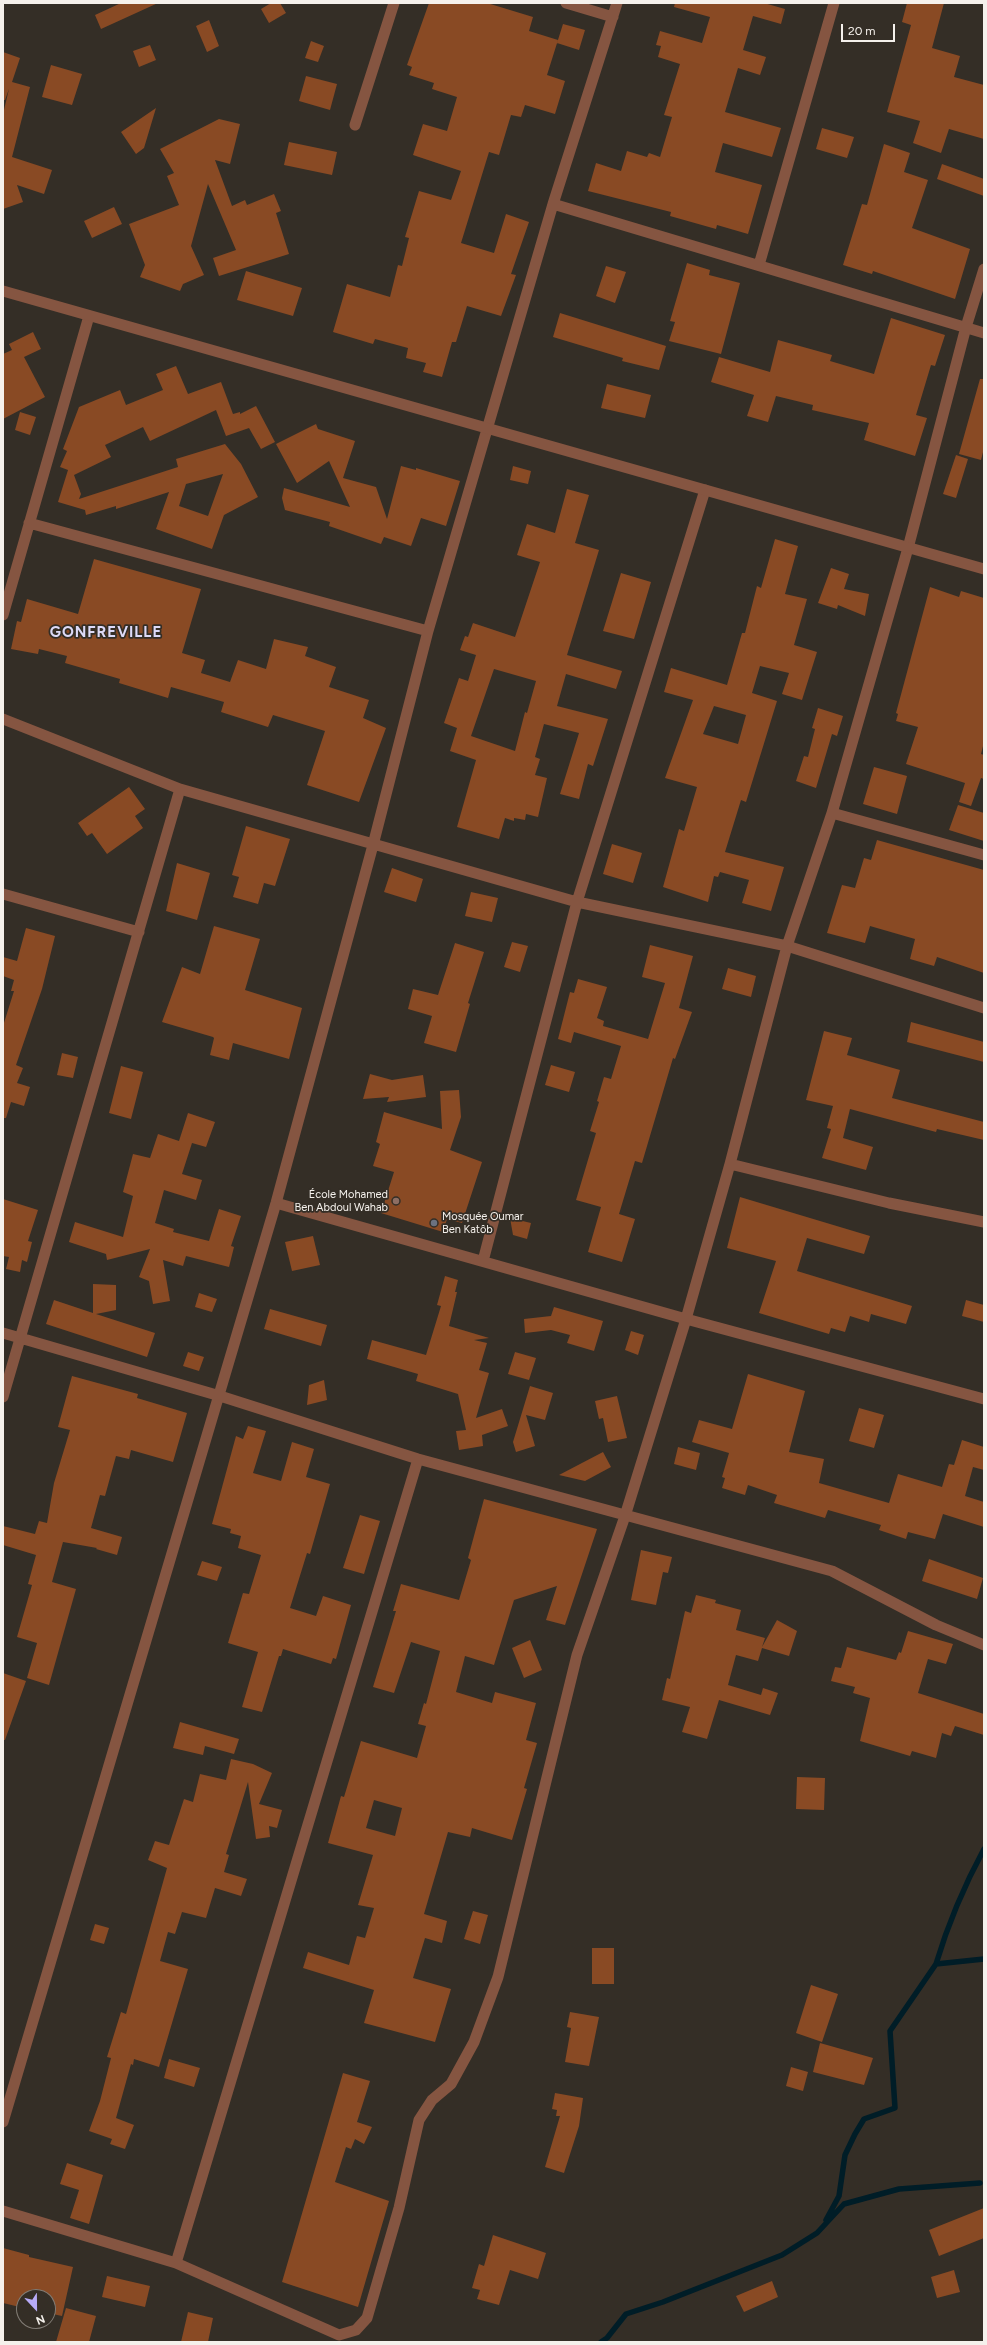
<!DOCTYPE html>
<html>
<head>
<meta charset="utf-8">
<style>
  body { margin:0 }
  #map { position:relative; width:987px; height:2345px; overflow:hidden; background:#342e26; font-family:Figtree,sans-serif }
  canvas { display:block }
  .frame { position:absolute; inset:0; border:4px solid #f5f1ec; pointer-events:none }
  .north { position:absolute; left:16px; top:2289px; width:40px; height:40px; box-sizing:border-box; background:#342e26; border:1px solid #817c75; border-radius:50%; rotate:158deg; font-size:11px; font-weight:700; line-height:16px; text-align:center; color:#f5f1ec }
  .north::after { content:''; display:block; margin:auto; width:14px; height:18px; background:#b7abf8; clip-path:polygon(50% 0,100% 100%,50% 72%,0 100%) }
  .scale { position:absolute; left:841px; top:24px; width:54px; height:18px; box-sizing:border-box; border:2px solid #f5f1ec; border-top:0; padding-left:5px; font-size:12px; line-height:14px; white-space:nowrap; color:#f5f1ec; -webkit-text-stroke:3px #342e26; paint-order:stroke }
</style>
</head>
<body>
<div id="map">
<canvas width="987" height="2345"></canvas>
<div class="frame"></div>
<div class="north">N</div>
<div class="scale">20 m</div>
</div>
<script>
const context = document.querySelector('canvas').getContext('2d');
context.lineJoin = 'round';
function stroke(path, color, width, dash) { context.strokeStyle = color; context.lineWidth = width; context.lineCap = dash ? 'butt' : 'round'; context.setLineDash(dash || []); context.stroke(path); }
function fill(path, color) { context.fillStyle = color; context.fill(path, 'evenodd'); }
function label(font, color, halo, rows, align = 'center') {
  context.font = font + ' Figtree,sans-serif'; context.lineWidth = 3.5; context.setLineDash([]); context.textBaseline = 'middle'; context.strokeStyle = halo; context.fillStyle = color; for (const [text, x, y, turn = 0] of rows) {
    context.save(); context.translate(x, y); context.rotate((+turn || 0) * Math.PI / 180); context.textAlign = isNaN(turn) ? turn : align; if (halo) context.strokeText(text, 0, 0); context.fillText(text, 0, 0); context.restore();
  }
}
stroke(new Path2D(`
  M936 1964C948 1924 964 1886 984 1849
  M826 2220 839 2196 845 2155 855 2134 864 2119 895 2108 890 2031 936 1964 984 1959
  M601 2342 607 2338 626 2314 663 2302 782 2255 817 2233 844 2204 899 2189 980 2183`), '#001d27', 5.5);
fill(new Path2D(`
  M121 3H158L101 29 95 15Z
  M271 3H280L286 13 269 23 261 9Z
  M429 3H487L533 17 529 31 558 40 547 75 565 81 555 114 525 105 521 117 511 115 499 155 489 152 461 243 494 253 506 214 529 222 511 274 516 275 501 316 467 306 456 342H452L442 377 423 372 426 363 406 358 408 348 375 339 373 344 333 332 347 284 390 297 398 265 402 266 409 238 405 237 419 191 451 200 461 171 413 155 423 124 447 131 457 97 432 89 434 83 409 75 412 67 407 65Z
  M675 3H764L785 9 781 24 753 16 743 50 766 57 760 75 738 68 725 112 781 128 772 157 723 143 715 172 762 185 748 234 717 225 716 229 670 216 671 212 588 191 596 163 621 171 627 151 647 157 649 153 660 157 672 117 664 115 680 64 658 57 661 46 656 45 660 31 702 43 710 17 674 7Z
  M907 3H944L932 48 960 56 954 77 984 85V139L949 129 941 153 913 143 920 121 887 112 911 25 902 22Z
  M209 20 219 46 207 52 196 26Z
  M563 24 585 30 579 50 557 43Z
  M311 41 324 46 318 62 305 58Z
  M150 45 156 60 139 67 133 51Z
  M3 52 20 58 12 82 30 87 12 157 52 170 44 194 17 185 23 202 3 209V114L9 89 5 100H3Z
  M51 65 82 74 72 105 42 97Z
  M306 76 337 84 330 110 299 101Z
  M156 108 144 148 136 154 121 132Z
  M219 119 240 124 230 164 215 160 232 206 245 200 247 205 274 194 281 211 276 213 289 254 219 276 213 258 236 250 208 184 191 246 204 275 183 284 180 291 140 277 145 265 129 224 179 205 167 176 174 173 160 149Z
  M822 128 854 137 847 158 816 149Z
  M289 142 337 152 332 175 284 165Z
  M884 144 910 153 904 172 928 180 912 228 970 249 955 299 873 271 872 274 843 265 862 204 867 205Z
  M942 164 984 179V196L937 179Z
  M114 207 122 224 92 238 84 221Z
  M687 263 710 270 709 275 740 283 721 354 669 341 675 322 670 321Z
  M606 266 626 272 615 303 596 296Z
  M246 271 302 288 293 316 237 300Z
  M560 313 666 346 659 370 622 361 623 358 553 337Z
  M891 318 945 335 935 366 931 365 916 415 927 418 915 456 864 440 869 423 812 410 813 405 776 396 768 422 747 416 754 395 711 382 719 357 770 372 778 340 832 355 830 361 874 374Z
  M33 332 41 349 24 357 45 397 3 419V354L12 350 9 344Z
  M176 366 188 394 221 382 233 414 240 412V414L256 406 275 442 261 449 249 428 226 436 216 410 150 441 143 427 105 445 111 457 74 475 81 494 79 499 178 467 176 459 225 444 241 464 258 497 224 515 212 549 156 529 169 492 116 509V506L86 515 85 510 58 502 68 470 60 467 67 451 63 449 79 407 120 390 126 405 163 390 156 374ZM223 474 208 516 179 506 186 484Z
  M980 379H984V448L981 460 959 454Z
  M607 384 651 395 645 418 601 408Z
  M20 412 36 417 30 435 15 430Z
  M316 424 318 429 355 441 343 478 376 487 387 519 401 466 416 470V468L460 481 446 526 421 518 411 546 384 537 381 544 329 526 330 522 285 510 282 498 284 488 350 507 329 461 297 483 276 444Z
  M956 455 968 459 956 498 943 494Z
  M513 466 531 471 528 484 510 480Z
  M567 489 589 495 575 543 599 550 567 655 622 671 616 689 566 674 557 706 608 719 593 766 588 764 579 799 560 794 579 733 544 724 535 757 540 759 535 775 547 778 538 817 526 814 525 820 514 818V821L505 818 499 839 457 827 476 760 450 751 457 728 444 723 459 678 468 681 476 655 460 650 465 636 468 637 473 623 515 637 540 562 517 555 527 524 555 533ZM494 669 536 681 527 713 525 712 515 751 471 736Z
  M775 539 798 546 785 594 807 599 794 645 817 652 802 700 782 694 789 673 760 666 752 693 777 701 746 802 741 800 725 852 784 867 771 911 742 903 749 880 720 872 718 877 714 876 708 902 663 887 679 829 684 831 697 787 665 778 693 700 664 692 671 668 727 685 742 633H745L757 586 761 588ZM714 706 746 715 738 744 703 734Z
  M94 559 201 589 182 653 205 660 201 673 230 682 238 660 266 669 274 639 308 647 305 656 336 667 329 687 369 700 363 718 386 728 359 802 307 785 325 731 273 715 268 727 221 712 224 702 171 687 168 698 119 683 120 679 65 663 67 656 39 649 38 654 11 649 17 621 21 622 27 599 78 614Z
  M831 568 849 574 844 589 869 594 865 616 838 605 837 609 818 603Z
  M621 573 651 582 634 639 603 631Z
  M930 587 959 597 961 591 984 598V742L981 754 984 755V779L981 778 971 806 959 802 965 783 906 764 918 727 896 721 898 714 896 713Z
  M818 708 843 716 837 736 832 734 816 788 796 781 804 756 808 757 815 729 812 728Z
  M874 767 907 776 897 814 863 804Z
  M129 787 145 809 135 816 143 828 107 854 92 833 87 836 78 823Z
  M958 805 984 813V841L949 830Z
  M246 826 290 839 275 886 264 883 258 904 233 897 239 877 232 875Z
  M877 840 984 870V973L937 957 934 966 910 959 915 939 870 926 865 943 827 933 842 885 855 888 864 858 871 860Z
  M612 844 642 853 633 883 603 874Z
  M177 863 210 873 197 920 166 911Z
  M392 868 423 879 416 902 384 892Z
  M471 892 498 898 492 922 465 916Z
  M214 926 260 939 245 990 302 1008 289 1059 233 1043 229 1060 210 1055 214 1038 213 1037 162 1022 182 967 200 974Z
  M26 928 55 936 42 989 16 1065 23 1068 17 1083 30 1087 24 1106 11 1102 6 1118H3V1026L14 991H11L14 980 3 976V957L17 961Z
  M512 942 528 946 520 972 504 967Z
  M455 943 484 952 468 1003 470 1004 456 1052 424 1043 432 1016 408 1009 413 989 438 995Z
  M650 945 693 956 679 1008 692 1012 675 1059 673 1058 642 1163 635 1161 619 1214 635 1219 622 1262 588 1252 601 1207 576 1200 596 1133 590 1131 599 1102 597 1101 604 1077 611 1079 621 1046 574 1032 571 1043 558 1039 570 992 574 993 578 979 607 987 597 1018 604 1021 603 1026 648 1039 665 983 642 977Z
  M728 968 756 976 751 997 722 989Z
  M911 1022 984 1042V1062L907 1042Z
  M824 1031 852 1038 847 1055 900 1070 892 1098 984 1122V1140L937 1129 936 1132 850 1109 843 1138 873 1147 866 1170 822 1158 831 1129 827 1128 833 1106 806 1100Z
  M62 1053 78 1057 73 1078 57 1075Z
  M551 1065 575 1072 569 1092 545 1085Z
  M121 1066 143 1072 131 1119 109 1113Z
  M370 1074 392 1080 423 1075 426 1097 387 1102 389 1097 363 1099Z
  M459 1090 461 1117 450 1150 482 1162 462 1223 447 1219 443 1232 381 1213 394 1172 373 1166 380 1144 376 1142 384 1112 442 1129 440 1091Z
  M188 1113 215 1122 206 1147 192 1143 182 1174 202 1180 196 1200 164 1190 155 1223 174 1229 173 1232 209 1241 219 1209 241 1216 231 1246 234 1247 229 1267 186 1256 183 1266 163 1260 170 1301 153 1304 149 1281 139 1277 150 1249 107 1260 106 1254 69 1242 75 1222 123 1237 133 1196 123 1192 133 1154 150 1158 158 1134 179 1141Z
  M740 1197 870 1236 864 1254 807 1238 797 1271 912 1306 906 1324 871 1314 869 1322 850 1316 845 1332 831 1328 829 1334 759 1313 776 1261 727 1248Z
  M3 1199 38 1210 28 1241 32 1242 27 1262 22 1260 20 1272 6 1269 9 1257 3 1256Z
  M510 1218 531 1223 527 1239 513 1235Z
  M313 1236 320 1265 292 1271 285 1242Z
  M445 1276 458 1280 455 1292H457L449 1326 489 1338 474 1340 487 1343 479 1370 489 1373 476 1418 502 1409 508 1426 482 1435 483 1446 459 1450 456 1431 466 1430 458 1394 416 1381 418 1374 367 1359 372 1340 426 1355 441 1306 437 1305Z
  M93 1284 116 1285V1310L96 1314 155 1333 147 1357 46 1324 54 1300 93 1313Z
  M199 1293 217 1299 212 1312 195 1307Z
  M966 1300 984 1305V1322L962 1316Z
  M554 1307 603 1321 594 1351 567 1343 570 1335 551 1330 525 1333 524 1319 551 1316Z
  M270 1309 327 1325 321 1346 264 1329Z
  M631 1331 644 1335 638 1355 625 1350Z
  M188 1352 204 1357 199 1371 183 1366Z
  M515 1352 536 1358 529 1380 508 1374Z
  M748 1374 805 1391 789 1452 824 1459 819 1483 889 1503 898 1474 942 1487 949 1464 954 1465 962 1440 984 1447V1470L973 1467 965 1496 984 1502V1527L943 1514 935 1539 908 1532 906 1539 879 1530 881 1525 828 1510 825 1518 774 1503 777 1495 748 1485 745 1495 722 1488 725 1478 722 1477 729 1453 692 1442 699 1420 732 1429Z
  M72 1376 138 1394 137 1398 187 1413 173 1462 131 1450 129 1459 116 1456 105 1496 100 1495 91 1528 122 1537 117 1555 96 1549 97 1548 63 1542 52 1582 76 1589 49 1685 27 1678 37 1643 17 1637 32 1585 28 1584 36 1555 3 1545V1526L35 1534 39 1521 47 1523 54 1483 70 1430 58 1427Z
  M324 1380 327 1400 307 1405 309 1385Z
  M530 1386 553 1393 545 1420 526 1415 535 1446 516 1452 513 1442Z
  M617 1396 627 1438 608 1442 603 1418 599 1419 595 1401Z
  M859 1408 884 1415 874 1448 849 1441Z
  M248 1426 266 1431 253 1473 281 1481 292 1442 314 1449 306 1477 330 1484 310 1554 307 1553 290 1608 316 1616 323 1596 351 1605 336 1659 333 1658 331 1664 283 1649 281 1656H279L262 1712 242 1707 258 1652 228 1643 243 1593 249 1594 261 1555 238 1548 241 1536 230 1533 231 1529 212 1524 236 1436 243 1439Z
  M678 1447 700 1453 696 1470 674 1464Z
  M603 1452 611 1467 585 1481 559 1475Z
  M484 1499 597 1529 565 1625 546 1620 557 1586 514 1600 494 1665 465 1656 456 1692 492 1703 495 1692 536 1703 526 1740 537 1743 524 1788 527 1789 512 1840 472 1828 470 1837 448 1832 424 1914 447 1921 442 1943 425 1938 413 1978 451 1989 435 2042 364 2023 374 1990 303 1968 308 1952 349 1965 357 1936 365 1938 374 1908 358 1905 373 1855 328 1843 341 1796 344 1797 361 1741 417 1758 426 1726 418 1724 424 1703 426 1704 440 1651 411 1642 394 1693 373 1687 396 1611H393L401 1584 459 1600 471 1560 468 1558ZM374 1800 402 1808 395 1836 366 1828Z
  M360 1515 380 1521 364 1574 343 1568Z
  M641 1550 672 1557 668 1573 663 1572 656 1605 631 1600Z
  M929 1559 983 1578 977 1599 922 1581Z
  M202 1561 222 1567 217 1581 197 1575Z
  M696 1595 716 1600 715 1603 741 1610 736 1630 765 1638 762 1647 777 1620 797 1631 789 1656 762 1648 758 1661 736 1655 728 1685 761 1695 763 1688 778 1693 770 1715 719 1700 707 1739 682 1732 690 1707 662 1700 667 1678 670 1679 685 1611 691 1613Z
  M908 1631 953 1644 946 1664 928 1659 918 1693 984 1714V1735L955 1726 951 1736 942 1733 936 1758 912 1751 910 1756 860 1741 870 1698 853 1693 855 1687 831 1681 835 1667 841 1668 847 1647 896 1660 899 1652 901 1653Z
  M530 1640 542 1670 524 1678 512 1648Z
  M3 1673 26 1681 5 1740H3Z
  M180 1722 239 1739 234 1754 205 1746 203 1755 173 1748Z
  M231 1759 253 1764 272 1773 259 1804 282 1810 277 1828 269 1826 270 1837 256 1839 248 1782 226 1854 229 1855 224 1872 247 1879 241 1896 215 1888 206 1918 182 1912 175 1934 168 1932 160 1961 188 1969 159 2067 134 2059 133 2065 131 2064 116 2118 134 2125 125 2149 110 2144 112 2139 89 2131 100 2101 111 2058 107 2057 121 2012 126 2014 167 1868 148 1860 155 1841 169 1845 184 1799 193 1802 200 1774 226 1780Z
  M797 1777 825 1778 824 1810 796 1809Z
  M473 1911 488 1915 480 1944 464 1939Z
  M95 1924 109 1928 104 1944 90 1940Z
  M592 1948H614V1984H592Z
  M811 1985 838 1994 822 2042 796 2033Z
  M570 2012 599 2017 589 2066 565 2062 571 2028 567 2027Z
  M820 2043 873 2058 864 2085 813 2072Z
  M169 2059 200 2068 194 2087 164 2078Z
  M791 2067 808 2072 803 2091 786 2086Z
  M343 2073 370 2081 357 2122 372 2127 364 2144 355 2139 351 2149 346 2147 335 2182 389 2201 358 2307 282 2282Z
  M555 2093 583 2098 579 2126 564 2173 545 2167 560 2116H556L557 2110 552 2109Z
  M67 2163 103 2175 89 2224 70 2218 79 2190 60 2184Z
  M984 2208V2238L939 2256 929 2230Z
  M493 2235 546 2253 538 2279 510 2270 499 2305 477 2299 480 2290 472 2288 479 2264 484 2266Z
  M3 2248 29 2255V2257L73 2267 62 2316 48 2313V2297H24V2308L3 2303Z
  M954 2270 960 2292 937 2298 931 2277Z
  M107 2276 150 2286 145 2307 102 2297Z
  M772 2281 778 2297 744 2312 736 2296Z
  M66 2308 96 2316 89 2342H56Z
  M188 2312 213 2318 208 2342H181Z`), '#894a24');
stroke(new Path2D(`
  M566 3 613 17
  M355 125 394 3
  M553 204 984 333
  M759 265 834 3
  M29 523 428 631
  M3 615 89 316
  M3 719 180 789 577 902 787 946 984 1008
  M832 813 984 855
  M3 894 139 932
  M730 1164 889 1203 984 1222
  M276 1203 686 1319 984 1399
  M483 1261 577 902 705 490
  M3 1333 220 1396 418 1459 832 1571 936 1625 984 1645
  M3 1397 180 789
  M3 2122 276 1203 373 845 428 631 553 204 617 3
  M3 2211 176 2263 339 2335 356 2330 367 2318 399 2208 419 2120 432 2100 451 2084 474 2042 498 1977 577 1655 625 1516 686 1319 730 1164 787 946 832 813 908 548 966 327 984 269
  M176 2263 418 1459`), '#855541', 11);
stroke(new Path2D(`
  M3 291 984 569`), '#855541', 11);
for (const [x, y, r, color] of [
  [396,1201,4,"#8d6e63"],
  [434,1223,4,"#6b7280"]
]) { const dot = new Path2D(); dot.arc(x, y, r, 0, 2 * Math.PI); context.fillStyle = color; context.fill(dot); stroke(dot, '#342e26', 1.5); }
label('11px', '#f5f1ec', '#342e26', [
  ["École Mohamed",388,1195],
  ["Ben Abdoul Wahab",388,1208],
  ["Mosquée Oumar",442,1217,"left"],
  ["Ben Katôb",442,1230,"left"]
], 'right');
context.letterSpacing = '1px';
label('bold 15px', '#dddaf7', '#342e26', [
  ["GONFREVILLE",106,633]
]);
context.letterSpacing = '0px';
</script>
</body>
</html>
